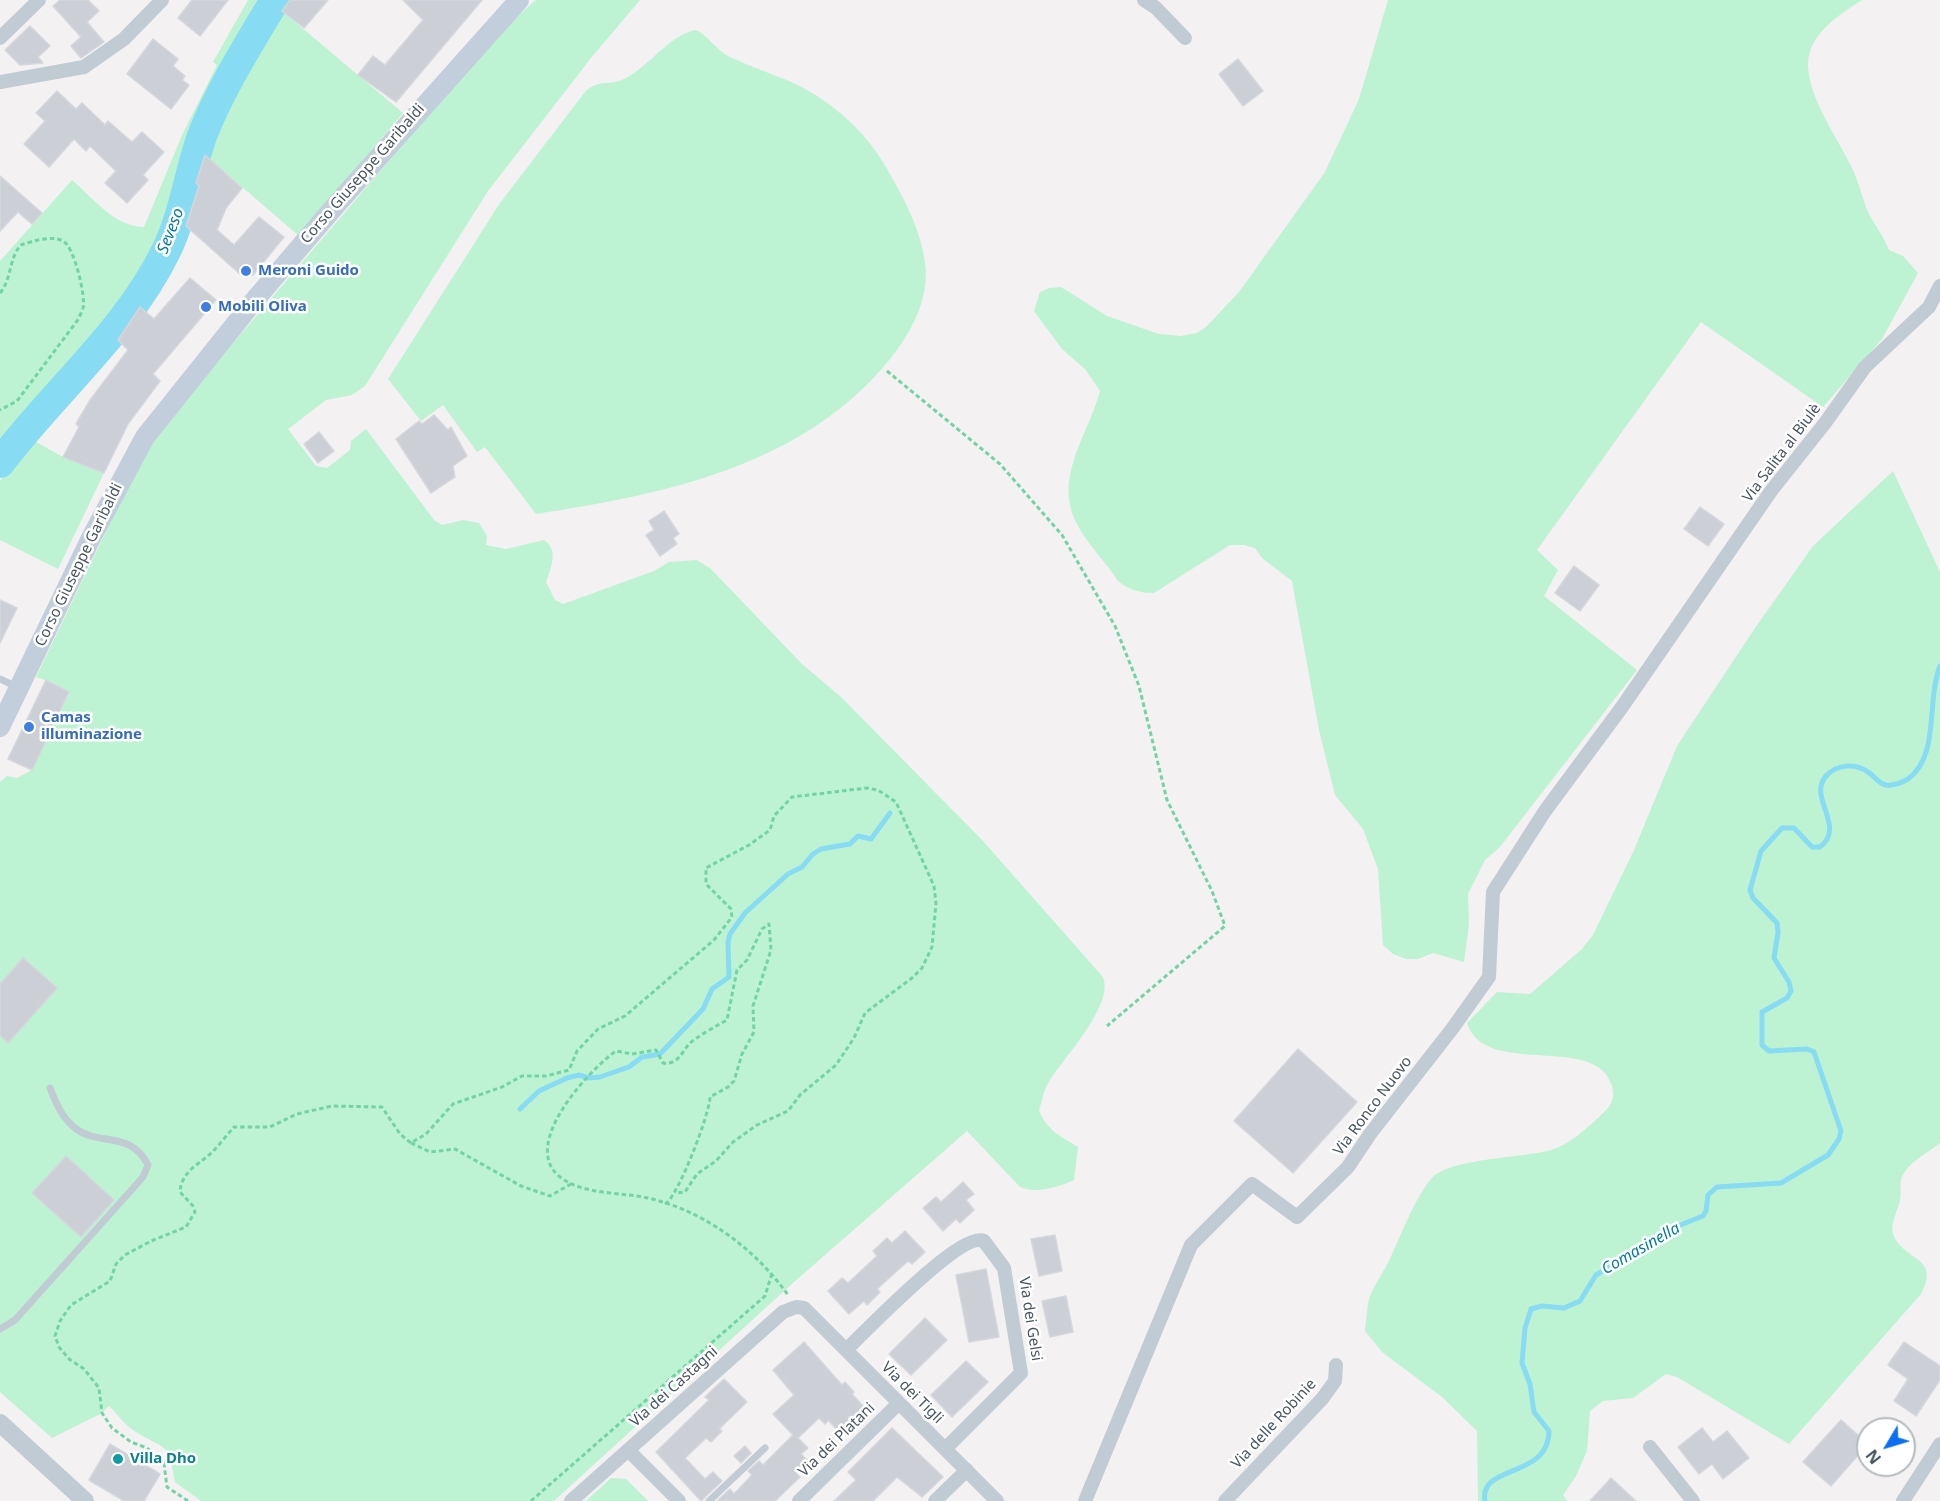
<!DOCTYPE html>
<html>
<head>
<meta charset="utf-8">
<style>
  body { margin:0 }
  #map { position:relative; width:1940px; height:1501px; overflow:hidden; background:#f3f1f1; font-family:"Noto Sans",sans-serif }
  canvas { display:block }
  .north { position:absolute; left:1856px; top:1417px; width:60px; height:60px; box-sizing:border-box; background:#fff; border:2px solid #b5bbbf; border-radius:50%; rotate:232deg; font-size:16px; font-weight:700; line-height:24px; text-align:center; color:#475460 }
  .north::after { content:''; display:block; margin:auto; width:21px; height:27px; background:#0c6ef2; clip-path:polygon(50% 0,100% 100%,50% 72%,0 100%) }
</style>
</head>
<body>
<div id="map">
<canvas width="1940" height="1501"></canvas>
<div class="north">N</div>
</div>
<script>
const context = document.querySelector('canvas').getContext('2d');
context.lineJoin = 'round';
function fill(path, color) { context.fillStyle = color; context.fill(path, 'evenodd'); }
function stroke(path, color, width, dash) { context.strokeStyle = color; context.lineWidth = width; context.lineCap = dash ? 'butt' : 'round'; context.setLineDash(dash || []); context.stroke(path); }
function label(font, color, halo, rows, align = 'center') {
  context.font = font + ' "Noto Sans",sans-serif'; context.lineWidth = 5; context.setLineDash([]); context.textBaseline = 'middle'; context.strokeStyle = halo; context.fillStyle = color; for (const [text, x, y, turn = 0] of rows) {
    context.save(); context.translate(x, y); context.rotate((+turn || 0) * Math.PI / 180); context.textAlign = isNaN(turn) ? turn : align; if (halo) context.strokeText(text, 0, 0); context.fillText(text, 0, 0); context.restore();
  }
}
fill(new Path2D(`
  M248 0H264L203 107 153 251 104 329 27 410 0 447V261L72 180C93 198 115 227 144 227L183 133 217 65 213 62Z
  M536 0H640L591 58 488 191 365 386 352 395 326 400 288 429 316 466 327 468 350 450 351 441 366 429 434 520 442 525 463 520 479 523 487 536 486 545 506 549 544 540C559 550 551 568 546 582L555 600 563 604 654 571 669 562 697 560 711 569 802 664 841 697 983 841 1102 976C1117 1001 1064 1058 1050 1080 1044 1089 1042 1100 1039 1111 1048 1131 1060 1136 1078 1147L1074 1180C1059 1187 1036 1194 1020 1187L967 1131 794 1282 554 1501H201L175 1482C168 1438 164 1451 133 1430 124 1424 117 1414 109 1406L102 1413 52 1438 0 1392V782L7 776 17 778 32 770 69 693 54 683 36 677 125 492 152 444 186 398 471 65 505 27Z
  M1388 0H1862C1842 13 1818 28 1810 51 1799 85 1837 136 1851 166 1859 181 1862 199 1869 214 1876 227 1884 237 1889 250L1903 256 1918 273 1882 339 1823 407 1701 322 1537 550 1558 570 1544 596 1637 670 1500 847 1485 860 1468 894 1469 925 1464 962 1433 953 1418 959H1406L1393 954 1383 945 1378 869 1363 829 1335 795 1319 730 1292 581 1262 558 1255 548 1244 545H1230L1154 593C1140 593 1129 590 1118 581 1106 562 1087 544 1077 524 1053 477 1088 436 1100 391L1085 369 1062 349 1034 311 1040 292 1049 288 1061 287 1107 316 1159 334 1181 336 1197 333 1206 327 1239 292 1325 172 1359 99Z
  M282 11 403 113 299 236 205 155 223 113Z
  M695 30C706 33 717 51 730 57 749 66 770 73 789 81 829 99 864 129 886 167 903 197 921 229 925 263 930 298 911 333 890 359 804 466 665 494 536 514L485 447 477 452 443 405 421 421 388 379 500 203 585 92C597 79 610 86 624 79 650 66 667 37 695 30Z
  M31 439 63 457 104 473 58 569 0 540V481Z
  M1893 471 1940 572V1143C1928 1153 1913 1159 1904 1173 1898 1181 1902 1190 1900 1200 1897 1214 1887 1227 1896 1240 1909 1261 1940 1259 1921 1294L1789 1444 1677 1377 1666 1374 1633 1398 1603 1401 1590 1411 1587 1451 1576 1476 1563 1495 1567 1501H1478L1477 1431 1442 1397 1382 1352 1365 1331C1366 1321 1367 1309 1369 1299 1373 1287 1382 1274 1388 1263 1399 1240 1416 1195 1432 1178 1450 1158 1523 1158 1551 1150 1570 1144 1585 1130 1599 1117 1609 1108 1616 1101 1612 1086 1597 1032 1484 1079 1467 1023L1497 992 1530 994 1582 949 1593 935 1634 850 1677 746 1755 628 1813 546Z
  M611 1478 626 1479 648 1501H586Z`), '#bdf3d2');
stroke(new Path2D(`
  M520 1109 539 1091 567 1078 579 1075 589 1078 600 1077 629 1067 642 1057 660 1054 703 1009 712 989 729 977 728 942 730 934 745 913 788 874 802 867 813 854 821 849 850 844 858 836 871 839 890 813
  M1485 1501C1478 1464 1549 1479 1549 1431L1534 1412 1530 1384 1522 1363 1525 1328 1531 1309 1542 1306 1564 1308 1580 1301 1596 1275 1647 1246 1668 1230 1703 1216 1706 1211 1708 1195 1717 1187 1781 1183 1828 1155 1839 1139 1841 1131 1814 1052 1807 1049 1769 1051 1762 1045V1012L1787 998 1791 991 1789 982 1774 958 1778 932 1777 923 1753 898 1750 890 1761 851 1782 828H1794L1812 847H1820C1847 826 1807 798 1826 776 1837 764 1855 763 1868 772 1875 776 1877 783 1886 785 1894 786 1901 783 1908 779 1940 756 1926 702 1940 666`), '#87dbf3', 5);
stroke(new Path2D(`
  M0 463C54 391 127 332 167 249 184 213 189 173 202 136 220 89 249 44 275 0`), '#87dbf3', 30);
const building = new Path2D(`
  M60 0H88L99 11 87 22 104 42 81 58 71 46 81 37 53 6Z
  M192 0H228L200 36 178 18Z
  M290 0H328L304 28 282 11Z
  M403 0H482L396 102 358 75 373 56 385 65 423 20Z
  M30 26 50 46 38 57 43 63 20 65 5 50Z
  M153 39 178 59 173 66 185 76 182 80 189 85 171 109 127 74Z
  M1238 59 1263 91 1243 106 1219 74Z
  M57 91 76 109 82 103 105 125 108 121 132 142 142 132 164 152 143 175 148 180 127 203 105 183 116 171 90 146 86 151 74 139 49 167 24 144 45 121 36 113Z
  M205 155 242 188 226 208 217 230 234 245 259 217 284 237 253 275H241L186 226 199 186 196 183Z
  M0 176 42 213 32 224 18 212 0 231Z
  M190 278 216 300 153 374 160 381 128 424 104 473 63 457 79 427 76 424 90 400 128 350 118 340 140 307 154 319Z
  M434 415 448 430 451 427 467 456 453 466 455 477 431 493 396 439 419 421 422 424Z
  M319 432 334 451 318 463 304 444Z
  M1700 507 1724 524 1708 546 1684 529Z
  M664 511 679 534 673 538 677 544 660 556 646 535 654 530 649 521Z
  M1574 566 1599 585 1580 611 1555 593Z
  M0 600 17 608 0 643Z
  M46 680 69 692 32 770 8 759Z
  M23 958 57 988 8 1043 0 1035V984Z
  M1298 1049 1357 1102 1293 1173 1234 1121Z
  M66 1156 114 1200 81 1237 32 1193Z
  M963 1182 974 1194 966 1200 974 1210 960 1223 956 1219 943 1231 923 1208 936 1197 941 1202Z
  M905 1231 925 1252 912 1264 908 1261 877 1289 880 1292 867 1305 864 1301 849 1314 828 1291 842 1278 848 1283 877 1256 873 1251 887 1238 892 1243Z
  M1055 1235 1062 1271 1039 1276 1031 1239Z
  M986 1269 999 1337 969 1342 956 1275Z
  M1066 1296 1073 1332 1050 1337 1042 1301Z
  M925 1318 947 1340 911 1375 889 1354Z
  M804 1342 842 1385 845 1382 854 1392 852 1394 865 1408 840 1433 828 1420 825 1424 819 1418 798 1438 808 1448 801 1454 808 1461 796 1473 800 1477 775 1501H717L730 1489 734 1494 752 1475 748 1471 759 1461 763 1465 793 1435 773 1414 794 1395 773 1370Z
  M1904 1342 1940 1366V1380L1916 1416 1894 1401 1908 1379 1888 1365Z
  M966 1361 988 1382 952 1417 931 1395Z
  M724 1379 747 1402 719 1429 722 1431 711 1442 706 1438 685 1458 705 1479 713 1472 722 1481 701 1501 656 1452 709 1400 705 1397Z
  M1841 1420 1868 1444 1831 1486 1803 1462Z
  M892 1428 943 1477 922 1497 897 1477 873 1501H834L856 1480 848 1472Z
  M1702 1428 1713 1442 1727 1431 1749 1458 1723 1479 1712 1464 1699 1474 1678 1447Z
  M110 1444 160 1474 144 1501H124L89 1480Z
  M745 1446 751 1453 741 1463 734 1456Z
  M1611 1478 1636 1501H1590Z`);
fill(building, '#cccfd6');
stroke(building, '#d4d7dc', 1.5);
stroke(new Path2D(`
  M0 293C12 279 9 257 21 245 32 241 52 235 63 241 74 246 86 296 83 308 82 312 79 317 77 321L17 401 0 410
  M887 371 1000 464 1062 535 1115 626 1139 686 1167 800 1212 891 1225 926 1107 1026
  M411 1143 430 1152 455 1149 521 1186 550 1196 571 1184
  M665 1204C678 1197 710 1113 710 1097L728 1087 734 1081 742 1054 754 1032 753 1006 771 950 769 924 762 929 747 960 737 970 727 1020C718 1025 696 1037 689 1044 682 1052 678 1065 663 1063L656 1050 632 1054 616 1051C589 1070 519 1145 560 1177 583 1195 621 1192 648 1198 705 1211 755 1249 788 1295
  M188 1501 167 1487 164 1463 147 1448 131 1442 112 1428 102 1413 99 1388 84 1369 69 1359 59 1347 55 1336 60 1321 71 1305 110 1281 116 1264 125 1255 151 1241 186 1227 195 1212 193 1206 180 1192C181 1174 195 1166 208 1156 217 1148 226 1136 234 1127H270L297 1114 332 1106 382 1107 400 1134 411 1143 426 1134 453 1104 502 1087 522 1076H546L569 1070 577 1051 598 1029 625 1016 714 940 732 917 731 909 706 884V868L749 845 770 830 774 816 792 797 867 788 878 790 896 802 934 886 936 903 932 947 922 968 912 978 865 1013 854 1038 836 1065 800 1095 788 1111 757 1125 733 1142 716 1161 697 1174 685 1192 676 1193
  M531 1501 765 1296 772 1273`), '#72d4a5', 3, [4.5, 3]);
stroke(new Path2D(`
  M0 679 17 687
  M0 1329 15 1320 143 1177 148 1165C130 1129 98 1147 75 1128 62 1118 56 1103 50 1088
  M709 1501 765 1448`), '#c0cbd3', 7);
stroke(new Path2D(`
  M1144 0 1156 8 1185 38
  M0 38 39 0
  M0 82 84 67 124 39 162 0
  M846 1350C866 1331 961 1231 984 1241L1004 1268 1021 1373 945 1449
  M1650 1447 1693 1501
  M628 1450 679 1501
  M571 1501 783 1312 796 1307 804 1308 997 1501
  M799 1501 899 1403
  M935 1501 967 1470
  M1085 1501 1191 1245 1252 1184 1297 1217 1348 1167 1370 1134 1452 1029 1489 977 1493 892 1545 811 1622 707 1771 491 1825 423 1865 367 1929 307 1940 286
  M1225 1501 1322 1399 1335 1381 1336 1365
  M1903 1501 1940 1444`), '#c0cbd3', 14);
stroke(new Path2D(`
  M0 1423 85 1501`), '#c0cbd3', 18);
stroke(new Path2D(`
  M0 727 91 538 145 437 253 302 336 205 519 0`), '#c2cedb', 20);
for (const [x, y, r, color] of [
  [246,271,6,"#3f7fe0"],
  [206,307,6,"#3f7fe0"],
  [29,727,6,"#3f7fe0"],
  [118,1459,6,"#0f9aa8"]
]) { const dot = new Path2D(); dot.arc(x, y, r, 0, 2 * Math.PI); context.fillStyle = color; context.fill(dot); stroke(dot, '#fff', 2); }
label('15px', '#475460', '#fff', [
  ["Corso Giuseppe Garibaldi",363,174,-49],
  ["Via Salita al Biulè",1782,453,-53],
  ["Corso Giuseppe Garibaldi",79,565,-64],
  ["Via Ronco Nuovo",1373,1106,-53],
  ["Via dei Gelsi",1030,1319,81],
  ["Via dei Castagni",674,1387,-42],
  ["Via dei Tigli",912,1393,45],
  ["Via delle Robinie",1274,1424,-47],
  ["Via dei Platani",837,1440,-44]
]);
label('bold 15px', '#366cbe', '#fff', [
  ["Meroni Guido",258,271],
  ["Mobili Oliva",218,307],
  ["Camas",41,718],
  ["illuminazione",41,735]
], 'left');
label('bold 15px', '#0d838f', '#fff', [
  ["Villa Dho",130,1459]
], 'left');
label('italic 16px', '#047d9f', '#fff', [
  ["Seveso",171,231,-69],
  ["Comasinella",1641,1249,-30]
]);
</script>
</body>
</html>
